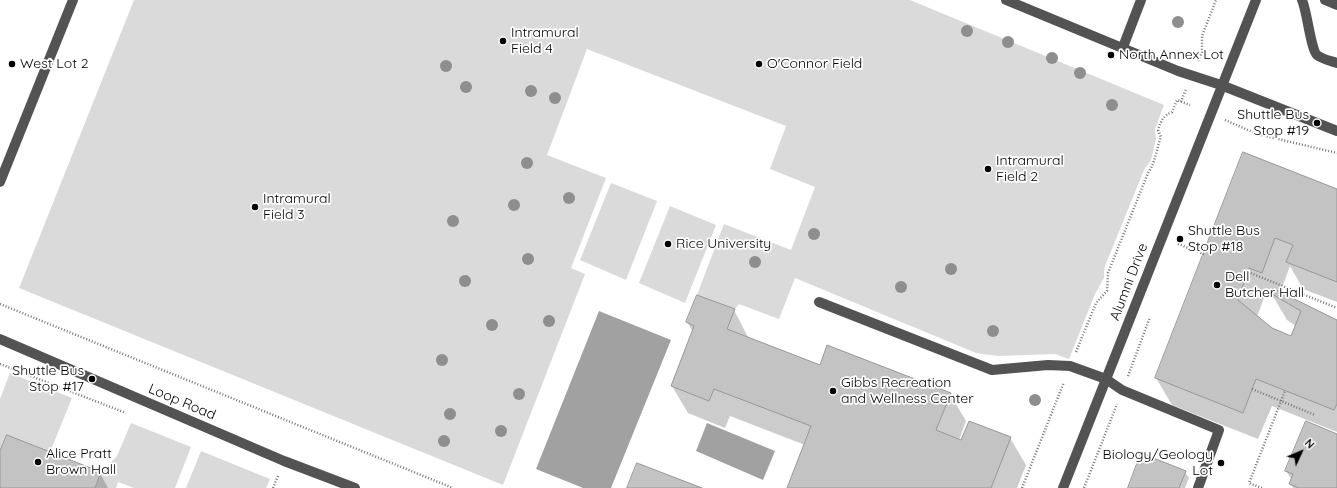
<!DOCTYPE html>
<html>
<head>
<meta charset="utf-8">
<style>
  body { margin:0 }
  #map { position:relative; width:1337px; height:488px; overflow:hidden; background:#fff; font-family:Quicksand,sans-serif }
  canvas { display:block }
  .north { position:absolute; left:1281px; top:432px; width:40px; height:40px; -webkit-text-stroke:3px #fff; paint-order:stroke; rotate:46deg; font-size:11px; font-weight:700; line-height:16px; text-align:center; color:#000 }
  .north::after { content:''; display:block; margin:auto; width:14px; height:18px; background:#000; clip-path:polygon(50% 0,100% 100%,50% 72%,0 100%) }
</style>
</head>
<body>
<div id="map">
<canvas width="1337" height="488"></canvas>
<div class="north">N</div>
</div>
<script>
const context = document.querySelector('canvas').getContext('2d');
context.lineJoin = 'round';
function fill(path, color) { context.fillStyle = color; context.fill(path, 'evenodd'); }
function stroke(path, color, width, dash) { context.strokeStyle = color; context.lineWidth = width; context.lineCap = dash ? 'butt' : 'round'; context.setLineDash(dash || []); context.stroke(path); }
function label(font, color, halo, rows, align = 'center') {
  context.font = font + ' Quicksand,sans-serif'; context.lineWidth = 3.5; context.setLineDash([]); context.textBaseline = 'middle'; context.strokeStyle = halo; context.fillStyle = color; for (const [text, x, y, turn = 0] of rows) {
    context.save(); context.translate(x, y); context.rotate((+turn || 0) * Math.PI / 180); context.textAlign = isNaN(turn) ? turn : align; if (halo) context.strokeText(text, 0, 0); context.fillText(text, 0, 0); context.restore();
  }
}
fill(new Path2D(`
  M134 0H910L1164 105 1155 129 1156 139 1151 160 1144 170 1105 266 1104 272V278L1095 294 1069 359 1055 354 998 356 976 353 795 278 779 319 739 304 735 309 697 295 724 224 791 250 815 187 770 169 786 126 587 49 547 155 606 178 571 268 585 274 503 485 19 288Z
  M611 183 657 201 626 280 580 260Z
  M670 206 716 225 685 303 639 283Z
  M10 373 72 398 50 452 7 435 0 451V399Z
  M131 423 191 447 175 488H134L118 482 116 488H95L101 472 117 456Z
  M201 451 270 479 266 488H186Z`), '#dadada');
fill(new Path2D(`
  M599 311 671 340 611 488H583L536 469Z
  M707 423 775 451 763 480 696 451Z`), '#a1a1a1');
fill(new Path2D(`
  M1244 153 1337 190V302L1303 289 1290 266 1280 293 1337 320V432L1272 406 1258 439 1172 405 1156 378ZM1265 295 1274 298 1287 320 1296 326 1292 337 1272 329 1257 317Z
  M734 310 749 339 820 366 950 394 966 421 959 440 962 441 1010 438 1026 465 1017 488H788L805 445 730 416 725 428 688 413 672 386 693 332 687 322Z
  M1337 435V488H1293L1291 484 1292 480 1286 471Z
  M0 454 100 473 108 488H0Z
  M1185 472 1189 478 1185 488H1129Z`), '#0003');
const building = new Path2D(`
  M1243 152 1337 189V282L1286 262 1293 245 1275 238 1262 273 1249 268 1238 300 1272 328 1291 336 1301 311 1270 293 1272 288 1337 320V404L1334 410 1256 379 1243 413 1155 378Z
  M697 295 735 309 727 329 820 365 827 345 951 393 936 430 961 440 969 421 1011 437 991 488H787L811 426 714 389 709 401 671 386 694 326 686 322Z
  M1306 421 1337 434V488H1299L1289 484 1293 474 1285 471Z
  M7 435 101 472 95 488H0V451Z
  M1141 453 1186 471 1179 488H1128Z
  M637 463 702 488H627Z`);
fill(building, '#c3c3c3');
stroke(building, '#979797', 1);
stroke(new Path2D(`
  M1198 61 1202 52V36L1216 0
  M1181 102 1186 89
  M1225 120 1257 134 1337 153
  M1178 244 1204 254
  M1248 272 1337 308
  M0 304 453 488
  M1076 352 1096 303 1107 291 1108 273 1148 173C1156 161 1156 150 1161 137L1158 130C1161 121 1163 116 1172 112L1177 100 1190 105
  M0 364 126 413
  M1128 376 1150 317
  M1252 389 1315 415
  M273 488 278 476
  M1022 488 1064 382
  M1084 488 1117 404
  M1262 488 1249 483 1285 391`), '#757575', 2.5, [1, 2]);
stroke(new Path2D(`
  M1006 0 1178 71 1221 85 1337 131
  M1302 0C1307 11 1311 50 1317 55 1322 59 1331 61 1337 63
  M1325 0 1337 5
  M1123 47 1141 0
  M0 182 73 0
  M819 302 992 370 1048 365 1070 366 1106 379 1122 390 1219 430 1198 488
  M0 339 284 461 355 488
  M1063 488 1256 0`), '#535353', 10);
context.fillStyle = '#8e8e8e';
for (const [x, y] of [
  [1178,22],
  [967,31],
  [1008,42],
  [1052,58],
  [446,66],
  [1080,73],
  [466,87],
  [531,91],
  [555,98],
  [1112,105],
  [527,163],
  [569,198],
  [514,205],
  [453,221],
  [814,234],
  [528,259],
  [755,262],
  [951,269],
  [465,281],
  [901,287],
  [549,321],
  [492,325],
  [993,331],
  [442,360],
  [519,394],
  [1035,400],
  [450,414],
  [501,431],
  [444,441]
]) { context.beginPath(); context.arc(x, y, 6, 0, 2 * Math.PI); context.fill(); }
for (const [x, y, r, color] of [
  [503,41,4,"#000"],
  [1111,55,4,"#000"],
  [12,64,4,"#000"],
  [759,64,4,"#000"],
  [1317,123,4,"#000"],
  [988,169,4,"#000"],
  [255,207,4,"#000"],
  [1180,239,4,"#000"],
  [668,244,4,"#000"],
  [1217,285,4,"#000"],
  [92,379,4,"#000"],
  [833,391,4,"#000"],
  [38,462,4,"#000"],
  [1221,463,4,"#000"]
]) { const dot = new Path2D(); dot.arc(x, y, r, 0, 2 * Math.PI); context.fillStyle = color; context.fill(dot); stroke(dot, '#fff', 1.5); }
label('14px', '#000', '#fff', [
  ["Intramural",511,33],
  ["Field 4",511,49],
  ["North Annex Lot",1119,55],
  ["West Lot 2",20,64],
  ["O'Connor Field",767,64],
  ["Shuttle Bus",1309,115,"right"],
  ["Stop #19",1309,131,"right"],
  ["Intramural",996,161],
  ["Field 2",996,177],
  ["Intramural",263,199],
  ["Field 3",263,215],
  ["Shuttle Bus",1188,231],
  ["Stop #18",1188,247],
  ["Rice University",676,244],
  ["Dell",1225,277],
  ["Butcher Hall",1225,293],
  ["Shuttle Bus",84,371,"right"],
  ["Stop #17",84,387,"right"],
  ["Gibbs Recreation",841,383],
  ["and Wellness Center",841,399],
  ["Alice Pratt",46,454],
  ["Brown Hall",46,470],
  ["Biology/Geology",1213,455,"right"],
  ["Lot",1213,471,"right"]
], 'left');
label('14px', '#000', '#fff', [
  ["Alumni Drive",1129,282,-69],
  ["Loop Road",182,402,23]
]);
</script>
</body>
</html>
